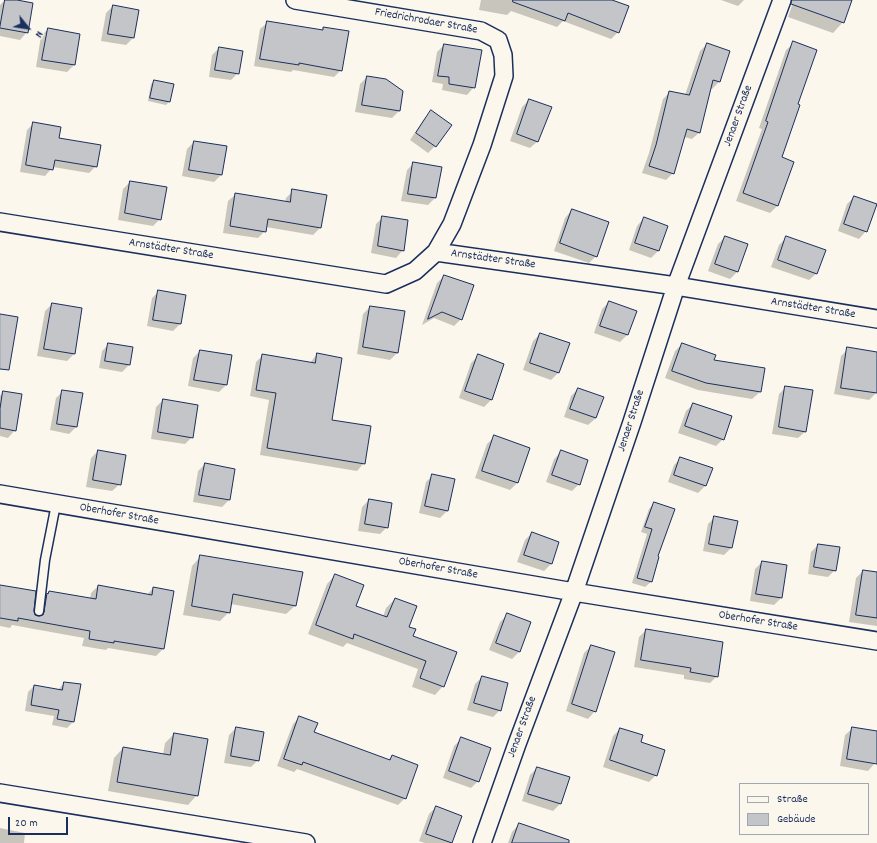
<!DOCTYPE html>
<html>
<head>
<meta charset="utf-8">
<style>
  body { margin:0 }
  #map { position:relative; width:877px; height:843px; overflow:hidden; background:#fbf7ec; font-family:Dekko,sans-serif }
  canvas { display:block }
  .legend { position:absolute; left:739px; top:783px; width:130px; height:52px; box-sizing:border-box; background:#fbf7ec; border:1px solid #a1a7b3; margin:0; padding:5px 7px; list-style:none; font-size:12px; color:#1b2f5e }
  .legend li { display:flex; align-items:center; gap:8px; height:20px }
  .legend b { width:20px; border:1px solid #a1a7b3 }
  .north { position:absolute; left:8px; top:8px; width:40px; height:40px; -webkit-text-stroke:3px #fbf7ec; paint-order:stroke; rotate:120deg; font-size:11px; font-weight:700; line-height:16px; text-align:center; color:#1b2f5e }
  .north::after { content:''; display:block; margin:auto; width:14px; height:18px; background:#1b2f5e; clip-path:polygon(50% 0,100% 100%,50% 72%,0 100%) }
  .scale { position:absolute; left:8px; top:817px; width:60px; height:18px; box-sizing:border-box; border:2px solid #1b2f5e; border-top:0; padding-left:5px; font-size:12px; line-height:14px; white-space:nowrap; color:#1b2f5e; -webkit-text-stroke:3px #fbf7ec; paint-order:stroke }
</style>
</head>
<body>
<div id="map">
<canvas width="877" height="843"></canvas>
<ul class="legend">
<li><b style="height:5px;background:#fbf7ec"></b>Straße</li>
<li><b style="height:11px;background:#c3c5c9"></b>Gebäude</li>
</ul>
<div class="north">N</div>
<div class="scale">20 m</div>
</div>
<script>
const context = document.querySelector('canvas').getContext('2d');
context.lineJoin = 'round';
function fill(path, color) { context.fillStyle = color; context.fill(path, 'evenodd'); }
function stroke(path, color, width, dash) { context.strokeStyle = color; context.lineWidth = width; context.lineCap = dash ? 'butt' : 'round'; context.setLineDash(dash || []); context.stroke(path); }
function label(font, color, halo, rows, align = 'center') {
  context.font = font + ' Dekko,sans-serif'; context.lineWidth = 3.5; context.setLineDash([]); context.textBaseline = 'middle'; context.strokeStyle = halo; context.fillStyle = color; for (const [text, x, y, turn = 0] of rows) {
    context.save(); context.translate(x, y); context.rotate((+turn || 0) * Math.PI / 180); context.textAlign = isNaN(turn) ? turn : align; if (halo) context.strokeText(text, 0, 0); context.fillText(text, 0, 0); context.restore();
  }
}
fill(new Path2D(`
  M5 0H11L27 32 20 40 0 36V5Z
  M481 0H609L618 32 611 39 563 21 557 27 511 11 507 15 479 10Z
  M721 0H744L738 6Z
  M794 0H851L843 22 833 33 788 17Z
  M113 6 133 38 126 45 101 41 106 13Z
  M268 22 321 31 324 28 341 70 334 77 293 70 291 72 254 66 260 29Z
  M48 29 74 65 67 72 36 67 41 36Z
  M794 43 797 105 781 158 793 162 777 206 770 213 736 201 762 129 759 128 786 50Z
  M707 44 719 82 712 89 710 88 700 132 692 139 684 137 673 173 666 180 642 173 649 153 663 99 670 92 685 95 700 51Z
  M444 45 474 87 467 95 442 90 443 84 432 82 437 52Z
  M219 48 238 73 231 80 209 77 212 55Z
  M367 77 402 92 399 111 392 118 355 112 360 84Z
  M155 81 173 85 169 102 166 105 148 101 151 84Z
  M529 100 538 141 530 148 510 141 522 107Z
  M431 112 435 146 428 153 410 140 424 119Z
  M34 123 58 139 96 166 89 173 53 167 45 176 20 172 27 130Z
  M194 142 221 175 214 182 182 176 187 149Z
  M414 163 440 167 435 198 428 205 401 201 407 170Z
  M130 182 160 219 153 226 118 220 123 189Z
  M293 191 320 228 313 235 266 227 265 231 258 238 223 233 228 201 236 194 285 203 286 198Z
  M854 197 866 231 859 239 838 231 847 204Z
  M572 210 596 256 589 263 554 251 565 218Z
  M383 217 403 250 396 258 371 253 376 224Z
  M644 218 658 251 651 258 629 250 637 226Z
  M725 237 737 272 730 279 708 271 718 244Z
  M786 238 817 273 809 280 771 267 779 245Z
  M444 276 461 319 454 326 434 318 422 325 437 283Z
  M159 291 180 324 173 331 147 326 152 298Z
  M609 302 627 335 620 342 594 333 602 309Z
  M52 304 74 354 67 361 37 356 45 311Z
  M370 307 397 353 390 360 357 354 363 314Z
  M540 334 558 373 551 380 523 370 533 341Z
  M109 344 129 365 122 372 99 368 102 351Z
  M682 344 760 392 752 399 698 390 665 378 675 351Z
  M848 349 877 353 876 393 869 400 834 394 841 356Z
  M200 351 226 385 219 392 188 386 193 358Z
  M317 354 331 421 364 463 357 471 260 455 269 400 250 396 256 362 263 355 310 363Z
  M478 356 491 400 484 407 459 398 471 363Z
  M786 387 806 431 798 438 772 434 779 394Z
  M578 389 603 398 596 418 588 425 564 417 571 396Z
  M63 391 76 427 69 434 50 430 56 398Z
  M3 392 15 430 8 438 0 436V396Z
  M163 400 192 437 185 444 151 439 156 407Z
  M693 404 723 439 716 446 678 433 686 411Z
  M494 437 529 449 517 483 510 490 475 478 487 444Z
  M98 451 120 484 112 491 86 487 91 458Z
  M561 452 579 484 572 491 546 482 554 459Z
  M681 458 711 469 705 486 698 493 668 482 674 465Z
  M205 464 234 469 229 500 222 507 193 502 198 471Z
  M433 475 447 511 440 518 419 513 426 482Z
  M369 500 387 527 380 534 358 531 362 507Z
  M654 503 657 557H658L651 582 645 587 632 583 647 534 641 532 649 509Z
  M715 517 731 548 724 555 703 551 708 524Z
  M532 533 558 542 551 564 544 571 517 562 525 540Z
  M818 545 835 570 828 577 808 574 811 552Z
  M201 556 296 605 286 614 231 604 229 612 220 621 183 615 192 566Z
  M762 562 781 598 774 605 750 601 755 569Z
  M863 571 877 573V626L849 622 856 578Z
  M335 575 355 607 383 617 386 608 395 599 412 636 443 686 435 695 412 687 418 669 347 643 343 647 308 634 327 584Z
  M0 586 33 611 35 616 38 617 40 601 49 592 90 599 91 593 98 586 147 595 153 588 163 649 156 656 108 648 106 650 82 646 84 638 12 625 10 628 0 626Z
  M507 615 519 652 512 659 489 650 500 622Z
  M646 630 717 676 710 683 684 679V675L634 667 639 637Z
  M591 646 595 711 588 719 566 711 584 653Z
  M482 677 500 710 493 717 467 710 475 684Z
  M64 683 80 685 73 722 67 728 52 725 54 716 25 711 28 692 34 686 58 690Z
  M300 717 313 733 388 760 392 756 405 798 398 805 297 769 294 772 277 766 293 724Z
  M236 728 258 760 251 767 224 763 229 735Z
  M853 728 877 732V754L875 763 868 771 840 766 845 735Z
  M620 729 640 743 656 775 649 782 603 767 613 736Z
  M174 734 197 795 188 805 108 791 114 758 123 748 163 755 165 743Z
  M462 738 478 781 471 788 443 778 454 746Z
  M537 768 560 804 553 811 522 801 530 775Z
  M436 807 461 817 451 843H425L419 841 429 814Z
  M519 824 540 843H508L512 832Z
  M0 828 25 833 24 843H0Z`), '#0003');
const building = new Path2D(`
  M5 0H17L33 3 28 33 0 28Z
  M513 0H612L629 6 619 33 568 13 565 21 513 2Z
  M792 0H852L844 23 791 4Z
  M113 5 139 10 134 38 108 34Z
  M267 21 323 30V27L349 31 342 71 299 63V65L260 59Z
  M48 28 80 34 75 65 42 60Z
  M793 41 817 50 798 104 800 105 782 157 794 162 778 206 743 193 768 122 766 121Z
  M707 43 730 51 720 82 713 80 700 133 687 129 674 174 649 166 656 145 669 91 689 95Z
  M444 44 482 50 475 88 449 84V77L438 76Z
  M219 47 243 51 239 74 215 70Z
  M367 76 386 79 403 91 400 111 362 105Z
  M154 80 174 84 170 102 150 98Z
  M529 99 552 107 538 142 517 134Z
  M431 110 452 125 436 147 416 133Z
  M33 122 61 127 59 138 101 145 97 167 55 160 53 170 26 165Z
  M194 141 227 146 222 175 189 170Z
  M413 162 442 167 436 198 408 194Z
  M130 181 167 187 161 220 125 213Z
  M292 189 327 195 321 228 268 219 266 232 230 226 235 193 290 202Z
  M854 196 877 204 867 232 844 224Z
  M572 209 609 222 597 257 560 243Z
  M382 216 408 220 404 251 378 246Z
  M644 217 668 226 659 251 635 243Z
  M725 236 748 244 738 272 715 264Z
  M786 236 826 250 817 274 778 260Z
  M444 275 474 285 462 320 442 312 428 319Z
  M158 290 186 295 181 324 153 320Z
  M609 301 637 311 628 335 600 326Z
  M52 303 82 308 75 354 44 349Z
  M370 306 405 311 398 353 363 347Z
  M0 314 18 317 9 370 0 369Z
  M540 333 570 343 559 373 530 363Z
  M108 343 133 347 130 365 105 361Z
  M682 343 716 355 714 360 765 368 761 392 706 383 672 371Z
  M847 347 877 352V393L841 388Z
  M200 350 232 355 227 385 194 380Z
  M317 353 342 358 332 420 371 426 365 464 267 448 276 393 256 390 262 354 315 363Z
  M478 354 504 364 492 400 465 391Z
  M785 386 813 390 806 432 779 427Z
  M578 388 604 397 596 418 570 409Z
  M62 390 83 393 77 427 57 424Z
  M3 391 22 394 16 431 0 428V409Z
  M163 399 198 405 193 438 158 432Z
  M693 403 732 416 724 440 685 426Z
  M494 435 530 448 518 483 482 471Z
  M98 450 126 455 121 485 93 480Z
  M561 450 588 460 580 485 552 475Z
  M680 457 713 468 706 486 674 475Z
  M205 463 235 469 230 500 199 495Z
  M432 474 455 479 448 511 425 506Z
  M369 499 392 503 388 528 365 524Z
  M654 502 675 509 658 556 659 557 652 582 637 578 652 529 645 527Z
  M714 516 738 521 732 548 709 544Z
  M532 532 559 542 552 564 524 555Z
  M818 544 840 547 836 571 814 567Z
  M200 555 303 572 296 606 233 594 230 613 192 606Z
  M762 561 787 565 782 598 756 594Z
  M863 570 877 572V618L856 615Z
  M335 574 364 585 356 606 387 617 395 598 417 606 409 627 416 629 413 636 457 652 444 687 420 678 426 661 354 634 353 639 316 625Z
  M0 585 36 591 34 611 35 615 39 616 43 615 44 612 47 593 48 594 49 591 96 599 98 585 152 595 153 587 174 591 164 649 114 641V643L89 639 90 631 18 618V621L0 618Z
  M507 613 531 622 520 652 496 643Z
  M646 629 723 642 718 677 690 672 691 668 641 660Z
  M591 645 615 652 596 712 572 704Z
  M482 676 508 683 501 711 474 703Z
  M64 682 81 684 74 722 57 719 59 710 31 705 34 685 62 690Z
  M299 716 318 723 314 732 390 760 392 755 418 765 406 799 303 762 302 765 284 759Z
  M236 727 264 732 259 761 231 756Z
  M852 727 877 731V764L847 759Z
  M620 728 643 735 641 742 665 750 657 776 610 760Z
  M174 733 208 739 198 796 117 782 123 747 170 755Z
  M461 737 491 748 479 782 449 771Z
  M537 767 570 777 561 804 528 794Z
  M436 806 462 816 452 843 426 834Z
  M519 823 569 840V843H512Z`);
fill(building, '#c3c5c9');
stroke(building, '#1b2f5e', 1);
const lane = new Path2D(`
  M39 611 45 560 56 504`);
const street = new Path2D(`
  M295 0 481 31 498 40 503 55 504 76 482 145 452 224 436 252
  M0 222 386 284 415 271 436 252 676 286 877 319
  M0 494 574 592 877 641
  M0 793 306 843
  M482 843 517 744 574 592 632 422 676 286 782 0`);
stroke(lane, '#1b2f5e', 11);
stroke(street, '#1b2f5e', 20);
stroke(lane, '#fbf7ec', 8);
stroke(street, '#fbf7ec', 17);
label('12px', '#1b2f5e', '#fbf7ec', [
  ["Friedrichrodaer Straße",426,22,10],
  ["Jenaer Straße",739,116,-70],
  ["Arnstädter Straße",171,250,9],
  ["Arnstädter Straße",493,260,8],
  ["Arnstädter Straße",813,309,9],
  ["Jenaer Straße",632,421,-72],
  ["Oberhofer Straße",119,515,10],
  ["Oberhofer Straße",438,569,10],
  ["Oberhofer Straße",758,622,9],
  ["Jenaer Straße",523,727,-70]
]);
</script>
</body>
</html>
